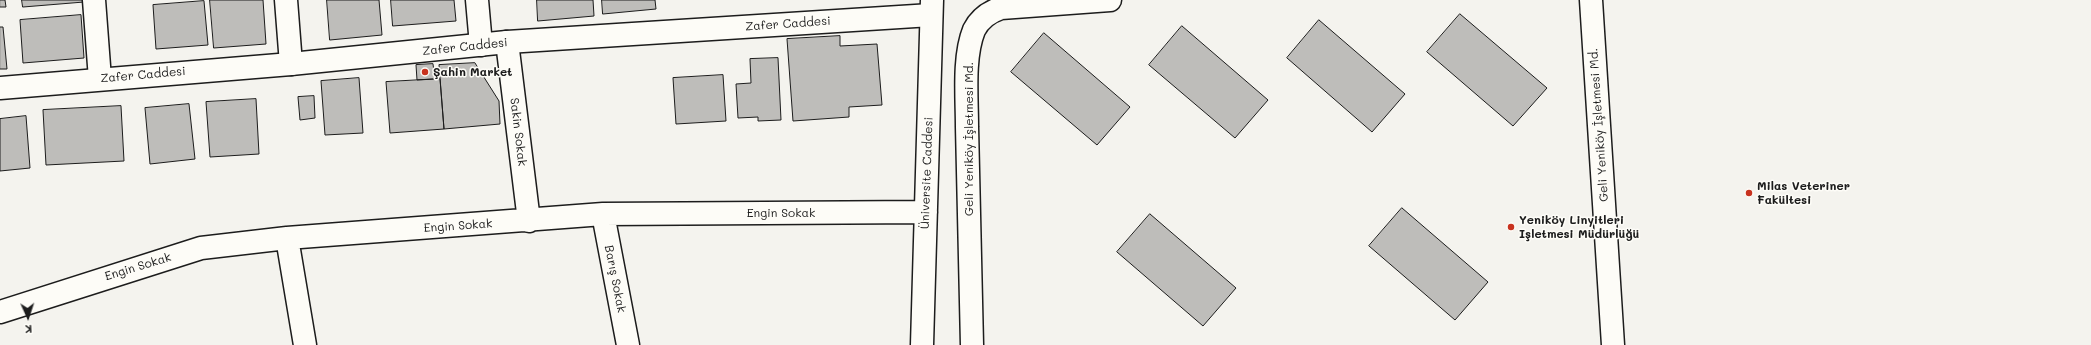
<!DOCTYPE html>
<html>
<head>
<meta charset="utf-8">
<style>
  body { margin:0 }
  #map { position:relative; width:2091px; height:345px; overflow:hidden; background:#f4f3ee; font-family:Mali,sans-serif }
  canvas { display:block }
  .north { position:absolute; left:8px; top:297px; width:40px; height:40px; -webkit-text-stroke:3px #fdfcf7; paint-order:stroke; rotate:177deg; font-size:11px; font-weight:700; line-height:16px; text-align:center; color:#1c1c1c }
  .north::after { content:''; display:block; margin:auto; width:14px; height:18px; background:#1c1c1c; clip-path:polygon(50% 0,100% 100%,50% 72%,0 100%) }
</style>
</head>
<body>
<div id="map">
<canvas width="2091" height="345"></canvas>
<div class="north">K</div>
</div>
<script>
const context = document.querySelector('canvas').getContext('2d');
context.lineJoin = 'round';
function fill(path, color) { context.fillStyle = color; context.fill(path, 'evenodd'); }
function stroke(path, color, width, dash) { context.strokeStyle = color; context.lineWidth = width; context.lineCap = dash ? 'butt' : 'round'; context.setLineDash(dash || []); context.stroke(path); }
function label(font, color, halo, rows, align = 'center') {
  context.font = font + ' Mali,sans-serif'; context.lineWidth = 3; context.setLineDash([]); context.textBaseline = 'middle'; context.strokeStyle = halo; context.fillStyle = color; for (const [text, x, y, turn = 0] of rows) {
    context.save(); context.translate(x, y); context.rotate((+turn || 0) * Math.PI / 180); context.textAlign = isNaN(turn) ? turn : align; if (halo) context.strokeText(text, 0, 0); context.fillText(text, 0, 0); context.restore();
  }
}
const building = new Path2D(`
  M0 0H5L6 7H0Z
  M22 0H83L84 2 23 7Z
  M210 0H263L266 44 214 48Z
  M327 0H379L382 35 330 40Z
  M391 0H454L456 21 393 26Z
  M537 0H593L594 16 538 21Z
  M602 0H655L656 9 603 14Z
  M204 1 208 45 156 49 153 5Z
  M1460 14 1547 88 1513 126 1427 52Z
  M81 15 84 58 23 63 20 20Z
  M1319 20 1405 94 1372 132 1287 58Z
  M1182 26 1268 100 1235 138 1149 65Z
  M0 27H3L7 69H0Z
  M1044 33 1130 107 1097 145 1011 72Z
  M840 36V46L877 44 882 105 849 107V117L793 121 787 39Z
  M778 58 781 120 758 121V117L738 118 736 84 751 83 750 59Z
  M475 63 499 101 500 124 444 129 439 65Z
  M433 64 435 79 417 80 416 65Z
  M723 75 726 121 676 124 673 78Z
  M359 78 363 133 325 135 321 81Z
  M440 79 444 129 390 133 386 82Z
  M314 96 315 118 300 120 298 97Z
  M256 99 259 154 210 157 206 102Z
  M189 104 195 159 150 164 145 108Z
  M121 106 124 161 46 165 43 110Z
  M26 116 30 168 0 171V119Z
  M1402 208 1488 282 1455 320 1369 246Z
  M1150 214 1236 288 1203 326 1117 252Z`);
fill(building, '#bebdba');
stroke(building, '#1c1c1c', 1);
const minor = new Path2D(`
  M94 0 100 79
  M286 0 291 64
  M477 0 481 45
  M1591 0 1613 345
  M507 42 529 221
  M603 214 628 345
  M287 238 305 345
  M0 312 201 248 287 238 603 214 926 212
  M922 345 932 0
  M972 345C970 272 968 199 967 127 967 98 963 57 974 30 980 18 989 12 1001 8L1110 0`);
const tertiary = new Path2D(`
  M0 88 291 64 507 42 931 15`);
stroke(minor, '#1c1c1c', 25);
stroke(tertiary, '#1c1c1c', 25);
stroke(minor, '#fdfcf7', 22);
stroke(tertiary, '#fdfcf7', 22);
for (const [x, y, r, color] of [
  [425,72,4,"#c8321e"],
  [1749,193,4,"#c8321e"],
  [1511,227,4,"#c8321e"]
]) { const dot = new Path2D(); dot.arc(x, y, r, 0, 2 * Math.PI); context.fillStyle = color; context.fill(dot); stroke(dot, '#fdfcf7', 1.5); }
label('12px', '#1c1c1c', '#fdfcf7', [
  ["Zafer Caddesi",788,24,-4],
  ["Zafer Caddesi",465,47,-6],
  ["Zafer Caddesi",143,75,-5],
  ["Geli Yeniköy İşletmesi Md.",1599,125,-94],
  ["Sakin Sokak",518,132,83],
  ["Geli Yeniköy İşletmesi Md.",969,139,-90],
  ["Üniversite Caddesi",927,173,-88],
  ["Engin Sokak",781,213],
  ["Engin Sokak",458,226,-4],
  ["Engin Sokak",138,267,-17],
  ["Barış Sokak",615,279,79]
]);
label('bold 12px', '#1c1c1c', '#fdfcf7', [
  ["Şahin Market",433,72],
  ["Milas Veteriner",1757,186],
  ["Fakültesi",1757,200],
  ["Yeniköy Linyitleri",1519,220],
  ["Işletmesi Müdürlüğü",1519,234]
], 'left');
</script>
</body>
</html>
